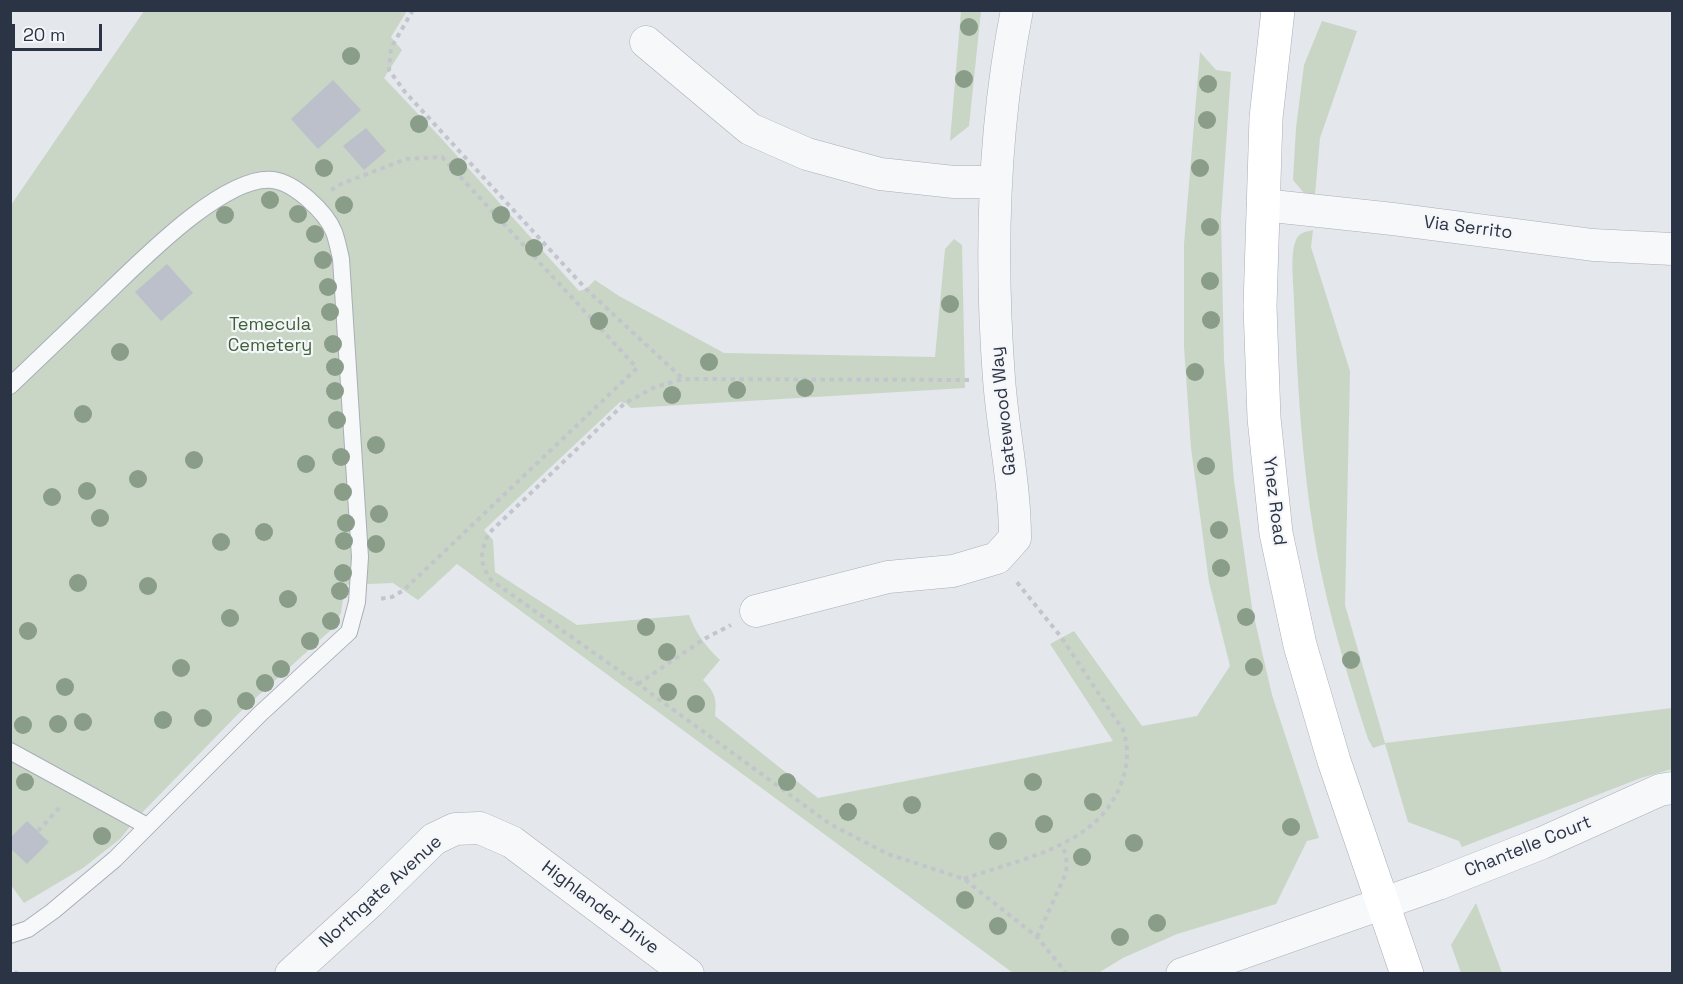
<!DOCTYPE html>
<html>
<head>
<meta charset="utf-8">
<style>
  body { margin:0 }
  #map { position:relative; width:1683px; height:984px; overflow:hidden; background:#e4e7ec; font-family:"Space Grotesk",sans-serif }
  canvas { display:block }
  .frame { position:absolute; inset:0; border:12px solid #2b3445; pointer-events:none }
  .scale { position:absolute; left:12px; top:24px; width:90px; height:27px; box-sizing:border-box; border:3px solid #2b3445; border-top:0; padding-left:8px; font-size:18px; line-height:21px; white-space:nowrap; color:#2b3445; -webkit-text-stroke:4px #f4f6f9; paint-order:stroke }
</style>
</head>
<body>
<div id="map">
<canvas width="1683" height="984"></canvas>
<div class="frame"></div>
<div class="scale">20 m</div>
</div>
<script>
const context = document.querySelector('canvas').getContext('2d');
context.lineJoin = 'round';
function fill(path, color) { context.fillStyle = color; context.fill(path, 'evenodd'); }
function stroke(path, color, width, dash) { context.strokeStyle = color; context.lineWidth = width; context.lineCap = dash ? 'butt' : 'round'; context.setLineDash(dash || []); context.stroke(path); }
function label(font, color, halo, rows, align = 'center') {
  context.font = font + ' "Space Grotesk",sans-serif'; context.lineWidth = 4.5; context.setLineDash([]); context.textBaseline = 'middle'; context.strokeStyle = halo; context.fillStyle = color; for (const [text, x, y, turn = 0] of rows) {
    context.save(); context.translate(x, y); context.rotate((+turn || 0) * Math.PI / 180); context.textAlign = isNaN(turn) ? turn : align; if (halo) context.strokeText(text, 0, 0); context.fillText(text, 0, 0); context.restore();
  }
}
fill(new Path2D(`
  M144 11H407L391 37 402 50 384 78 441 138 579 291 586 289 595 280 619 296 724 353 935 357 945 249 954 239 962 245 965 388 631 408 625 403 620 402 484 530 493 540 495 572 577 625 689 615C696 633 705 646 720 660L703 680C715 693 717 698 715 716L818 798 1113 741 1050 644 1074 631 1142 726 1197 716 1230 666 1209 582 1191 448 1184 347V244L1200 52 1216 70 1231 72 1221 218 1224 360 1234 481 1252 608 1272 695 1319 838 1307 841 1276 904 1177 934 1123 958 1098 973H1013L457 564 418 600 393 583 345 585 341 613 332 629 239 713 136 819 120 839 83 868 24 903 11 885V205Z
  M961 11H981L969 126 950 141Z
  M1322 21 1357 31 1320 138 1315 195 1304 193 1293 180 1296 128 1304 65Z
  M1313 230 1311 247 1350 371 1345 605 1385 743 1672 708V769L1641 778 1462 847 1459 841 1408 822 1385 744 1373 748 1368 739C1351 687 1335 635 1323 581 1303 490 1298 394 1294 301 1294 285 1289 252 1297 238 1301 232 1306 232 1313 230Z
  M1476 903 1502 973H1461L1451 945Z`), '#c9d6c5');
fill(new Path2D(`
  M333 80 361 110 318 149 291 119Z
  M366 128 386 151 364 170 343 146Z
  M167 264 193 293 161 321 135 292Z
  M27 821 49 842 27 864 10 848V838Z`), '#bbc0ca');
const service = new Path2D(`
  M10 386C40 357 70 329 100 300 135 267 223 174 273 180 295 183 326 212 334 232 337 240 339 250 341 259L360 557 357 602 349 632 260 714 115 859 53 911 28 929 10 935
  M10 751 147 826`);
const minor = new Path2D(`
  M646 42 750 129 807 154 880 174 954 182H996
  M1263 205 1393 219 1593 245 1672 249
  M756 611 888 577 953 571 997 558 1015 538C1015 484 1003 432 999 379 990 258 993 130 1017 10
  M291 974 370 902 434 839 455 829 480 828 512 842 688 974
  M1182 974 1438 884 1542 843 1660 790 1672 788`);
const secondary = new Path2D(`
  M1278 10 1266 118 1260 306 1264 418 1276 533 1300 645 1334 761 1407 974`);
stroke(service, '#a9aeb7', 18);
stroke(minor, '#a9aeb7', 33);
stroke(secondary, '#a9aeb7', 34);
stroke(new Path2D(`
  M413 10 391 48 389 70 405 92 586 289 683 379
  M331 190 341 184 406 159 442 157 637 368 404 590 392 597 379 599
  M969 380 683 379 655 387 625 403 488 534C480 556 479 561 491 580L638 684 830 824 888 854 964 879 1037 937 1067 974
  M638 684 704 639 731 625
  M38 831 61 806
  M964 879C1021 858 1096 848 1121 784 1128 766 1129 748 1123 730L1061 637 1016 581
  M1037 937 1066 873 1067 863 1063 845
  M16 974 17 971`), '#c2c5cb', 4, [4.5, 4.5]);
stroke(service, '#f7f8fa', 16);
stroke(minor, '#f7f8fa', 32);
stroke(secondary, '#fff', 33);
context.fillStyle = '#899d89';
for (const [x, y] of [
  [969,27],
  [351,56],
  [964,79],
  [1208,84],
  [1207,120],
  [419,124],
  [458,167],
  [324,168],
  [1200,168],
  [270,200],
  [344,205],
  [298,214],
  [225,215],
  [501,215],
  [1210,227],
  [315,234],
  [534,248],
  [323,260],
  [1210,281],
  [328,287],
  [950,304],
  [330,312],
  [1211,320],
  [599,321],
  [333,344],
  [120,352],
  [709,362],
  [335,367],
  [1195,372],
  [805,388],
  [737,390],
  [335,391],
  [672,395],
  [83,414],
  [337,420],
  [376,445],
  [341,457],
  [194,460],
  [306,464],
  [1206,466],
  [138,479],
  [87,491],
  [343,492],
  [52,497],
  [379,514],
  [100,518],
  [346,523],
  [1219,530],
  [264,532],
  [344,541],
  [221,542],
  [376,544],
  [1221,568],
  [343,573],
  [78,583],
  [148,586],
  [340,591],
  [288,599],
  [1246,617],
  [230,618],
  [331,621],
  [646,627],
  [28,631],
  [310,641],
  [667,652],
  [1351,660],
  [1254,667],
  [181,668],
  [281,669],
  [265,683],
  [65,687],
  [668,692],
  [246,701],
  [696,704],
  [203,718],
  [163,720],
  [83,722],
  [58,724],
  [23,725],
  [25,782],
  [787,782],
  [1033,782],
  [1093,802],
  [912,805],
  [848,812],
  [1044,824],
  [1291,827],
  [102,836],
  [998,841],
  [1134,843],
  [1082,857],
  [965,900],
  [1157,923],
  [998,926],
  [1120,937]
]) { context.beginPath(); context.arc(x, y, 9, 0, 2 * Math.PI); context.fill(); }
label('18px', '#2b3445', '#f4f6f9', [
  ["Via Serrito",1468,228,7],
  ["Gatewood Way",1004,411,-96],
  ["Ynez Road",1274,501,83],
  ["Chantelle Court",1528,847,-22],
  ["Northgate Avenue",381,892,-42],
  ["Highlander Drive",600,908,37]
]);
label('18px', '#3f6138', '#f4f6f9', [
  ["Temecula",270,325],
  ["Cemetery",270,346]
]);
</script>
</body>
</html>
